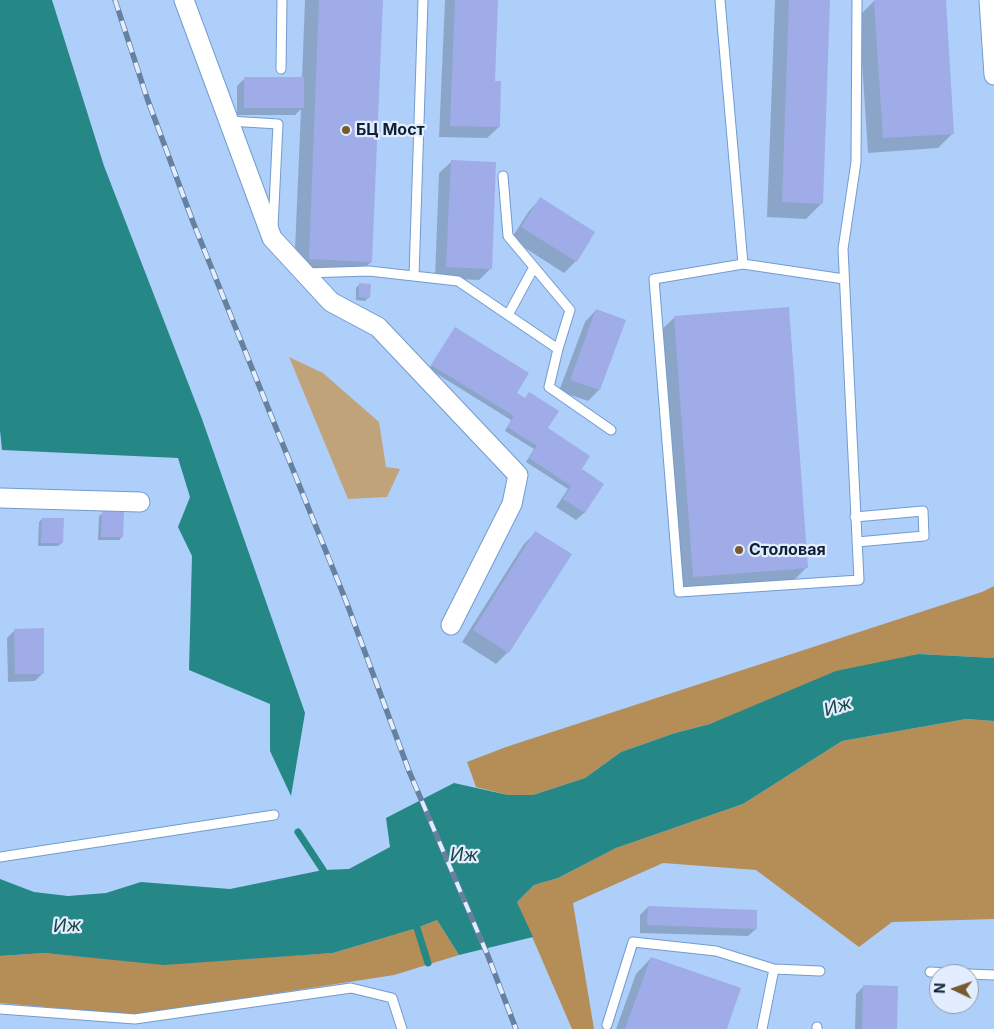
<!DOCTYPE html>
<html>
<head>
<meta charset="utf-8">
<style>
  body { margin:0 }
  #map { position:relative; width:994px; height:1029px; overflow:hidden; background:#aecffa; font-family:Inter,sans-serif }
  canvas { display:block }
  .north { position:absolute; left:929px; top:964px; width:50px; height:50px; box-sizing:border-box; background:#e2eeff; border:1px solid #8e9cae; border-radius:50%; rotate:273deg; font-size:14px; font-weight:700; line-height:20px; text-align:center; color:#102034 }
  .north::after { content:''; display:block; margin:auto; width:18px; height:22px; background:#785a2e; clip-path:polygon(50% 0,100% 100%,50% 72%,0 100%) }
</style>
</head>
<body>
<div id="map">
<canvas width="994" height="1029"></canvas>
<div class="north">N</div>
</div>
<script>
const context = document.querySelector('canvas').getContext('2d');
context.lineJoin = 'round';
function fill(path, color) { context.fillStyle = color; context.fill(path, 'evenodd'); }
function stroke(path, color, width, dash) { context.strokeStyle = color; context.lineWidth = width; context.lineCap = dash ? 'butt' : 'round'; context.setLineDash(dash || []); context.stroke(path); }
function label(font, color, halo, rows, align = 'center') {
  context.font = font + ' Inter,sans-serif'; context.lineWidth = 4.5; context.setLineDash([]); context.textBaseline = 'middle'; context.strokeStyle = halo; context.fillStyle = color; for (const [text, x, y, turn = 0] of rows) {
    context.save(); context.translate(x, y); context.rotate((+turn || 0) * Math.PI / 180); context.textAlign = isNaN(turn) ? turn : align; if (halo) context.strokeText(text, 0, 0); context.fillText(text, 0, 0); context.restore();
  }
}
fill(new Path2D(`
  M289 357 323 373 379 422 386 467 400 469 387 497 348 499Z`), '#c1a37b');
fill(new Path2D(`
  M994 586V658L919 654 710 724 675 733 621 752 585 778 533 795H508L476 787 467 762 506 747 982 592Z
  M966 719 994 721V919L892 922 859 947 756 870 663 863 573 903 594 1029H572L517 902 534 885 558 878 616 848 743 804 842 741Z
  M437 920 459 955 394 975 136 1015 0 1003V956L44 953 164 964 333 953 417 928Z`), '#b58d56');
fill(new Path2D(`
  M0 0H52L104 166 202 419 305 713 291 796 270 751V704L189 670 192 556 178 527 190 497 178 458 2 450 0 430Z
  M919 654 994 658V721L966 719 842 741 743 804 616 848 558 878 534 885 517 902 533 937 459 955 437 920 417 928 333 953 164 965 44 953 0 956V879L34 892 68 896 106 893 141 882 230 889 323 870 349 869 390 847 386 818 454 783 508 795H533L585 778 621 752 675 733 710 724 836 671Z`), '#258786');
fill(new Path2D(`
  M305 0H382L371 262 355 277 294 274 301 109 295 115H237V86L245 78H302Z
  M445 0H497L493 83 499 127 487 138 439 137Z
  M775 0H828L822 203 806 219 767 217Z
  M875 0H945L953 133 938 148 868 153 859 16Z
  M451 162 491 268 479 280 435 278 439 173Z
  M540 199 576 261 564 273 511 239 529 211Z
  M360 284 369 297 365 301 356 300V288Z
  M596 310 624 321 599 390 588 401 559 391 585 322Z
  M675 317 806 568 791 583 678 592 659 332Z
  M452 332 515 393 580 470 602 484 584 513 576 520 556 507 568 489 526 462 534 449 505 431 511 420 429 369Z
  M103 513 122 537 119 540H98L99 516Z
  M42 519 62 543 58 546H38L39 522Z
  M536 532 570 554 508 652 496 664 462 642 524 544Z
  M15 630 43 673 35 681 8 682 7 638Z
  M648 907 756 929 748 936 640 933V915Z
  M651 958 726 1029H616L636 974Z
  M863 987 896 1029H855L856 994Z`), '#0003');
stroke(new Path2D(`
  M298 832 323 870
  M417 928 428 963`), '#258786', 7);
fill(new Path2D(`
  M319 0H383L372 262 309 259Z
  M455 0H498L495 81H501L500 127 450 126Z
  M789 0H830L823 204 782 202Z
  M874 0H946L954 134 883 138Z
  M244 77H304V108H244Z
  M451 160 496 162 492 269 446 267Z
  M540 197 595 232 577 262 521 227Z
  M359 283 371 284 370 298 359 297Z
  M789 307 808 568 693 577 674 316Z
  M596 309 626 320 600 390 570 380Z
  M455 327 529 373 517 393 525 398 529 392 559 411 548 428 590 456 582 469 604 484 585 513 563 499 571 486 529 458 537 446 507 427 514 416 431 365Z
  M102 511 124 512 123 537H101Z
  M42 518H64L63 543H41Z
  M535 531 572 554 509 653 473 630Z
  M44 628V674H15L14 629Z
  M648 906 757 910V929L647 925Z
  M651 957 741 988 727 1029H625Z
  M863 985 898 986 897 1029H862Z`), '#9face7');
const lane = new Path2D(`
  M720 0 743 264 844 279
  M281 69 282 0
  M229 121 278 124 273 227
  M503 176 508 236 534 267 508 315
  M743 264 654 279 679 592 859 580 843 249 856 162 857 0
  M534 267 570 310 558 349
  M305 273 369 271 458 281 558 349 549 387 611 430
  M414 276 423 0
  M855 517 923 511 924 536 857 542
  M0 857 274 815
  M774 969 820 971
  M930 972 968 974
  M969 974 994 975
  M0 1009 135 1019 351 988 392 998 402 1029
  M607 1025 633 942 716 951 774 969 762 1029
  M817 1029V1027`);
const street = new Path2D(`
  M184 0 272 238 331 302 378 327 518 475 512 504 451 625
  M989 0 994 75
  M0 498 140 502`);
stroke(lane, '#749bce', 11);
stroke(street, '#749bce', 21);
stroke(lane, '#fff', 9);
stroke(street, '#fff', 19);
const rail = new Path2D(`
  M115 0 147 98 193 222 346 601 409 771 488 956 516 1029`);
stroke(rail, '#6680a0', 5.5);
stroke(rail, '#e2eeff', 4, [11]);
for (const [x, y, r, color] of [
  [346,130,5,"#785a2e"],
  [739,550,5,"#785a2e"]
]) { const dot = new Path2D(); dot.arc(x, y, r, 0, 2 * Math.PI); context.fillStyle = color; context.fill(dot); stroke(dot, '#e2eeff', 2); }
label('bold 16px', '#102034', '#e2eeff', [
  ["БЦ Мост",356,130],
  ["Столовая",749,550]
], 'left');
label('italic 18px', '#1c4645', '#e2eeff', [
  ["Иж",838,707,-17],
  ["Иж",464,856],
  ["Иж",67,926,-2]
]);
</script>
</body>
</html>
